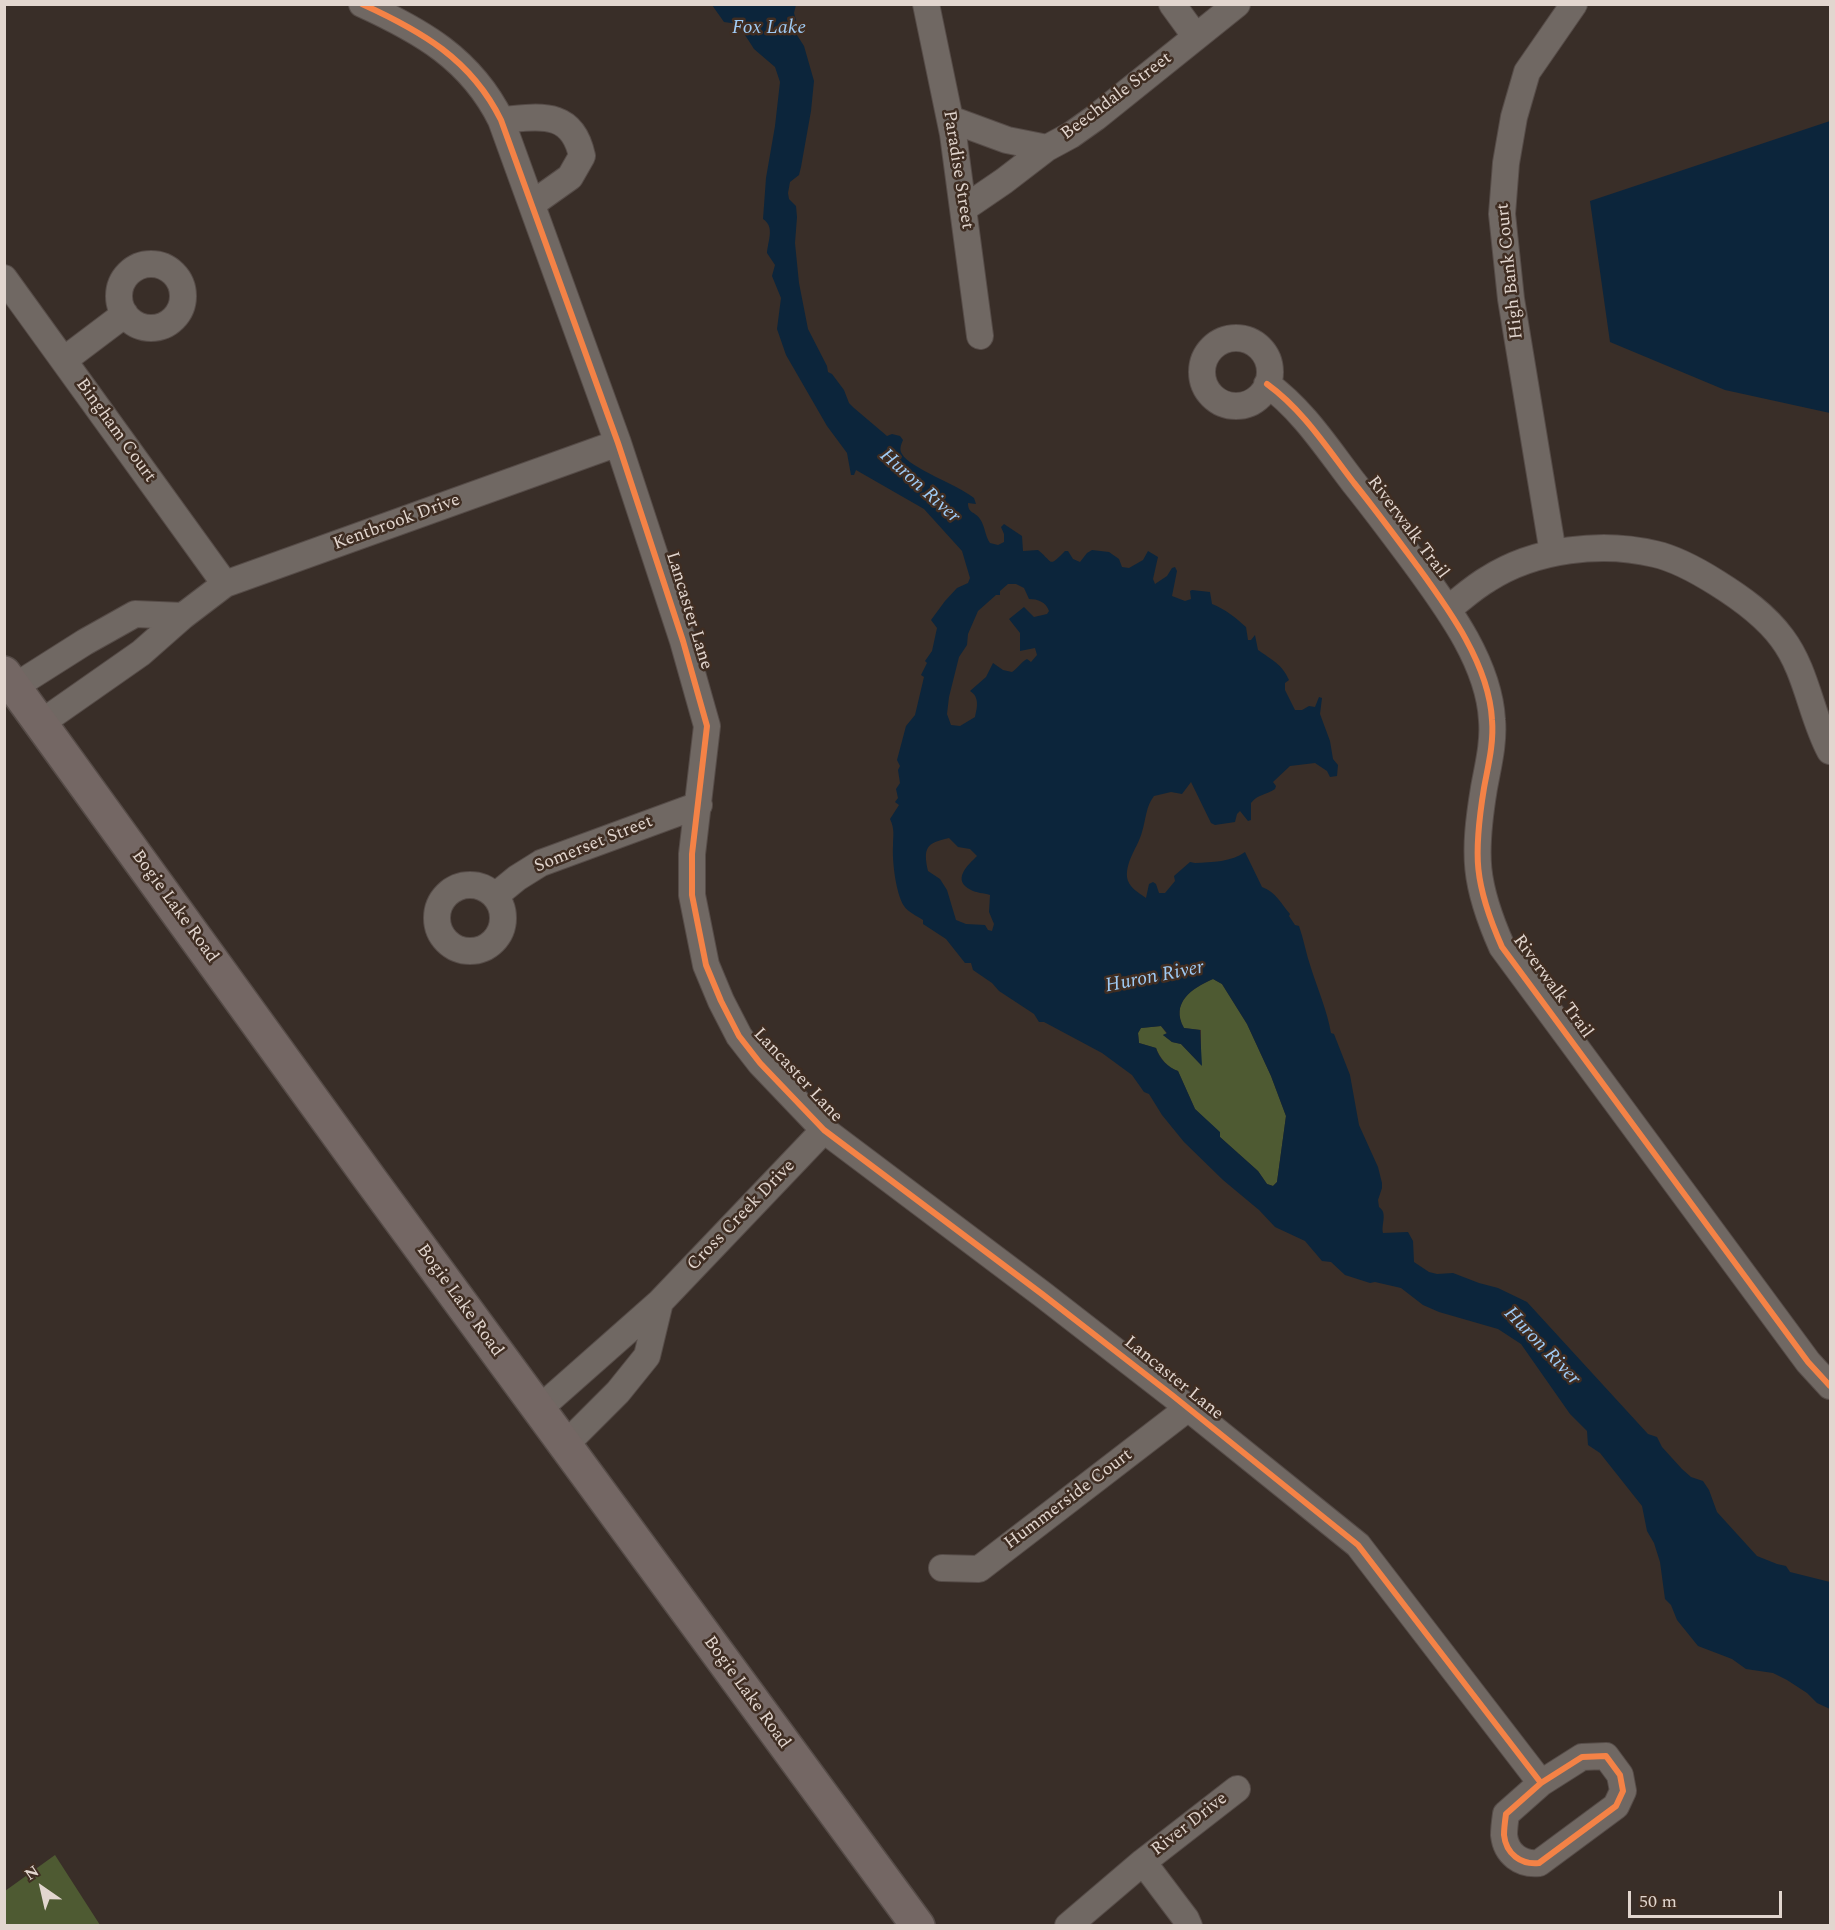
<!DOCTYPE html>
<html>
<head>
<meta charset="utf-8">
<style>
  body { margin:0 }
  #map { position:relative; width:1835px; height:1930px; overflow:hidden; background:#392e28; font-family:Spectral,serif }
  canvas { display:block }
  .frame { position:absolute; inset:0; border:6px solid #e2d6cf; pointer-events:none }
  .north { position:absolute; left:12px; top:1858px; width:60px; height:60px; -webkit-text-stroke:4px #3f2d22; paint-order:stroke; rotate:326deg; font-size:16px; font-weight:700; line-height:24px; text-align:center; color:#e2d6cf }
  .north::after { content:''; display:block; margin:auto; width:21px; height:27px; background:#e2d6cf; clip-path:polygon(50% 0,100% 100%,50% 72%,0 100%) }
  .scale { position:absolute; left:1628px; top:1891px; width:154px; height:27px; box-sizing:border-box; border:3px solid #e2d6cf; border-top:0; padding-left:8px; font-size:18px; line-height:21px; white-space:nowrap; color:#e2d6cf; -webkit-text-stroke:4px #3f2d22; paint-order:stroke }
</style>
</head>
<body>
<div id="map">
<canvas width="1835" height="1930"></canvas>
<div class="frame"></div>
<div class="north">N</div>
<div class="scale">50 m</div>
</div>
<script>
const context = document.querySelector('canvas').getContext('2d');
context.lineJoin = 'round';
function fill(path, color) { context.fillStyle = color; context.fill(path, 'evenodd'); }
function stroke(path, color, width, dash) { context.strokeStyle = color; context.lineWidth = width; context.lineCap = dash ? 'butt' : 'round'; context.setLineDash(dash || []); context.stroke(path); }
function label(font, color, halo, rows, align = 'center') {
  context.font = font + ' Spectral,serif'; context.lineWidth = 5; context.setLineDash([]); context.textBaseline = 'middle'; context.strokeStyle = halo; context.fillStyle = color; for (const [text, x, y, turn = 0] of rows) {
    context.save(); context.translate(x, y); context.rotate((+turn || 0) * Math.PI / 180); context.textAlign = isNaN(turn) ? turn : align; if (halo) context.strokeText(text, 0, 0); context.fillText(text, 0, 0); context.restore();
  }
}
fill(new Path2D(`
  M1213 979 1222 984 1247 1024 1271 1076 1286 1116 1277 1182 1273 1186 1267 1184 1258 1171 1220 1137 1219 1132 1195 1109 1178 1071C1168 1068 1160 1058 1156 1048L1139 1043 1138 1033 1141 1028 1161 1026 1167 1034 1163 1035 1172 1042 1181 1044 1201 1065V1030L1184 1028C1170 1003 1192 988 1213 979Z
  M55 1855 100 1925H5V1891Z`), '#4e5a32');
fill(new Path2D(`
  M712 5H796L794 13 796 20 793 24 795 32 804 46 814 81 811 111 801 167 799 175 790 182 788 193 789 199 796 206 797 217 795 243 799 283 808 329 827 366 828 372 832 374 844 390 849 403 854 408 887 436 892 434 900 436 903 440C901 445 899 449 902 454 910 468 958 485 974 498L976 504 968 503C968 514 975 511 980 519 985 526 985 536 990 543L998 545 1004 542V534L1001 527 1004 524 1022 536 1023 551 1038 550C1054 563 1048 568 1065 551H1068L1073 559 1080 562 1087 553 1092 550 1109 552 1119 559 1122 567 1129 568 1143 560 1148 551 1158 557 1153 579 1155 584 1167 576 1172 568 1175 567 1177 571 1172 596 1185 601 1191 599 1190 591 1192 590 1210 592 1212 604C1225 609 1236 618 1246 627L1248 640H1251L1255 635 1258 650C1272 660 1282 664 1289 680L1285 683V690L1295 710H1302L1309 706 1315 707 1319 697 1322 698 1320 714 1330 741 1333 759 1338 765 1337 776 1330 777 1327 771 1315 763 1290 766 1273 782 1276 786 1275 789C1266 795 1258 794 1251 803V820L1248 821 1240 811 1237 814 1235 822 1215 825 1211 823 1191 782 1182 794 1171 792 1154 796C1146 806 1146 819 1142 832 1138 847 1126 860 1127 877 1128 887 1139 893 1146 898L1149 884 1153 882 1156 884 1159 893H1165L1175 881 1174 876 1190 862 1195 863C1212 862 1232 862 1245 852L1262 887C1276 892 1282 905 1290 914L1289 916 1295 925 1299 926C1304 940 1306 954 1311 968 1318 990 1327 1010 1331 1033L1334 1034 1350 1075 1359 1125 1378 1167 1382 1183V1188L1378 1200 1379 1207C1388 1213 1381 1224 1383 1233L1408 1232 1413 1241 1414 1262 1429 1272 1437 1274 1453 1273 1479 1283 1498 1288 1527 1302 1648 1434 1657 1437 1662 1447 1682 1469 1691 1477 1703 1481 1709 1490 1717 1512 1757 1556 1777 1564 1786 1566 1790 1572 1830 1582V1709L1817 1703 1807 1693 1787 1680 1773 1673 1746 1669 1732 1659 1698 1646 1677 1620 1671 1605 1665 1599 1660 1562 1654 1543 1647 1531 1642 1506 1600 1453 1588 1445 1587 1431 1570 1414 1521 1344 1498 1329 1439 1312 1423 1305 1401 1288 1375 1282 1370 1283 1345 1275 1331 1262 1322 1261 1305 1241 1275 1227 1259 1210 1223 1180 1184 1142 1162 1115 1149 1094 1144 1092 1132 1075 1102 1053 1044 1022H1039L1034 1014 999 991 992 983 973 970 971 963H965L946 939 923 924V920C917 916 908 912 904 906 896 894 892 861 893 846 893 835 895 830 890 819L899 805 895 802 898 798 896 789 900 783 898 770 900 766 897 760 906 726 915 715 924 677 921 675 927 663 925 661 932 651 937 628 931 620 945 601 957 588 968 583 970 578 962 551 924 509 856 470 854 475H851L847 453 827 426 786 355 777 329 781 298 772 276 775 265 767 253C768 240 775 227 763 219L766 178 775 126 780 82 775 67 754 49 738 24 724 22ZM1016 584 1024 588 1029 599C1038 599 1046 602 1049 611L1047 614 1034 617 1024 607 1009 619 1020 633V651L1035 648 1037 655 1031 662 1027 659C1021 662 1018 668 1012 672L1003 670 993 663 986 677 970 691C980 697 977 708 975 717L960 726 951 725 947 714 949 697 959 657 967 645 968 634 978 611 996 595H1000V591L1008 584ZM949 838 958 847 970 849 977 856C968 865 951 880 971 890 976 893 984 893 990 895L989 912 994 924 992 931 988 930 985 925 966 924 956 920 947 890 940 879 928 871C923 848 926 843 949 838ZM1213 979 1222 984 1247 1024 1271 1076 1286 1116 1277 1182 1273 1186 1267 1184 1258 1171 1220 1137V1132L1195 1109 1178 1071C1168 1068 1159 1058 1156 1048L1139 1043 1138 1033 1141 1028 1161 1026 1167 1033 1163 1035 1172 1042 1181 1044 1202 1066 1200 1030 1184 1028C1170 1003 1192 988 1213 979Z
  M1830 121V413L1725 390 1610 342 1590 201Z`), '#0c253b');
const minor = new Path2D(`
  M362 4C421 31 471 59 501 120L618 443 683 641 707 726 692 854V895L706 965 721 1001 739 1036 760 1063 824 1130 1042 1294 1172 1395 1358 1545 1541 1783 1582 1757 1606 1756 1620 1775 1623 1791 1616 1806 1539 1863C1521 1865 1506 1854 1504 1835 1504 1829 1505 1821 1506 1814L1541 1783
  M926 4 953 134 980 336
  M1172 4 1196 37
  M950 119 1007 140 1047 148 1071 135 1095 118 1237 4
  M501 120C539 117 572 109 582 156L570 177 532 204
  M963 209 1004 181 1047 148
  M119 296a32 32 0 1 1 64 0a32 32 0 1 1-64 0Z
  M4 278 225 584
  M1202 372a34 34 0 1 1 68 0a34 34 0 1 1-68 0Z
  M64 360 125 314
  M1267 384C1303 410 1327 448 1354 483 1375 509 1395 536 1415 563 1447 607 1489 663 1492 720 1494 743 1488 766 1484 788 1473 855 1474 884 1502 947L1808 1362 1830 1386
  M1553 553 1511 299 1502 214 1506 163 1514 117 1527 72 1574 4
  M1448 609C1461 599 1474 587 1488 579 1535 549 1602 541 1655 554 1677 559 1698 571 1717 583 1741 598 1765 615 1782 638 1807 671 1811 716 1830 751
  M14 687 85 642 135 614 183 616
  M41 723 141 653 183 616 225 584 618 443
  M437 918a33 33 0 1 1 66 0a33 33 0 1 1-66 0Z
  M495 896 517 878 541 863 699 805
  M539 1409 660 1302 824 1130
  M565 1445 618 1392 647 1356 660 1302
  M942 1568 979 1569 1187 1409
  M1143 1862 1186 1919 1189 1926
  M1068 1926 1143 1862 1237 1789`);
const major = new Path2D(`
  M4 673 370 1179 918 1926`);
stroke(minor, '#564c48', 28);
stroke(major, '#564c48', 36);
stroke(minor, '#706863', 26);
stroke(major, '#746764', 33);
stroke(new Path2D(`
  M362 4C421 31 471 59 501 120L618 443 683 641 707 726 692 854V895L706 965 721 1001 739 1036 760 1063 824 1130 1042 1294 1172 1395 1358 1545 1541 1783 1582 1757 1606 1756 1620 1775 1623 1791 1616 1806 1539 1863C1521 1865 1506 1854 1504 1835 1504 1829 1505 1821 1506 1814L1541 1783
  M1267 384C1303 410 1327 448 1354 483 1375 509 1395 536 1415 563 1447 607 1489 663 1492 720 1494 743 1488 766 1484 788 1473 855 1474 884 1502 947L1808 1362 1830 1386`), '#f48246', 6);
label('18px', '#e2d6cf', '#3f2d22', [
  ["Beechdale Street",1117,97,-37],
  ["Paradise Street",957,170,81],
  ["High Bank Court",1511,271,-96],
  ["Bingham Court",115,431,54],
  ["Kentbrook Drive",397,523,-20],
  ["Riverwalk Trail",1407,528,53],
  ["Lancaster Lane",688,611,73],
  ["Somerset Street",594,845,-22],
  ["Bogie Lake Road",174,907,54],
  ["Riverwalk Trail",1552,987,54],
  ["Lancaster Lane",797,1076,47],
  ["Cross Creek Drive",742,1216,-46],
  ["Bogie Lake Road",459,1301,54],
  ["Lancaster Lane",1173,1379,39],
  ["Hummerside Court",1069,1500,-37],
  ["Bogie Lake Road",746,1693,54],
  ["River Drive",1190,1825,-38]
]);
label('italic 20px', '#9fcbf5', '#3f2d22', [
  ["Fox Lake",769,29],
  ["Huron River",919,487,42],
  ["Huron River",1155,978,-11],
  ["Huron River",1541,1347,46]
]);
</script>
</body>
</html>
